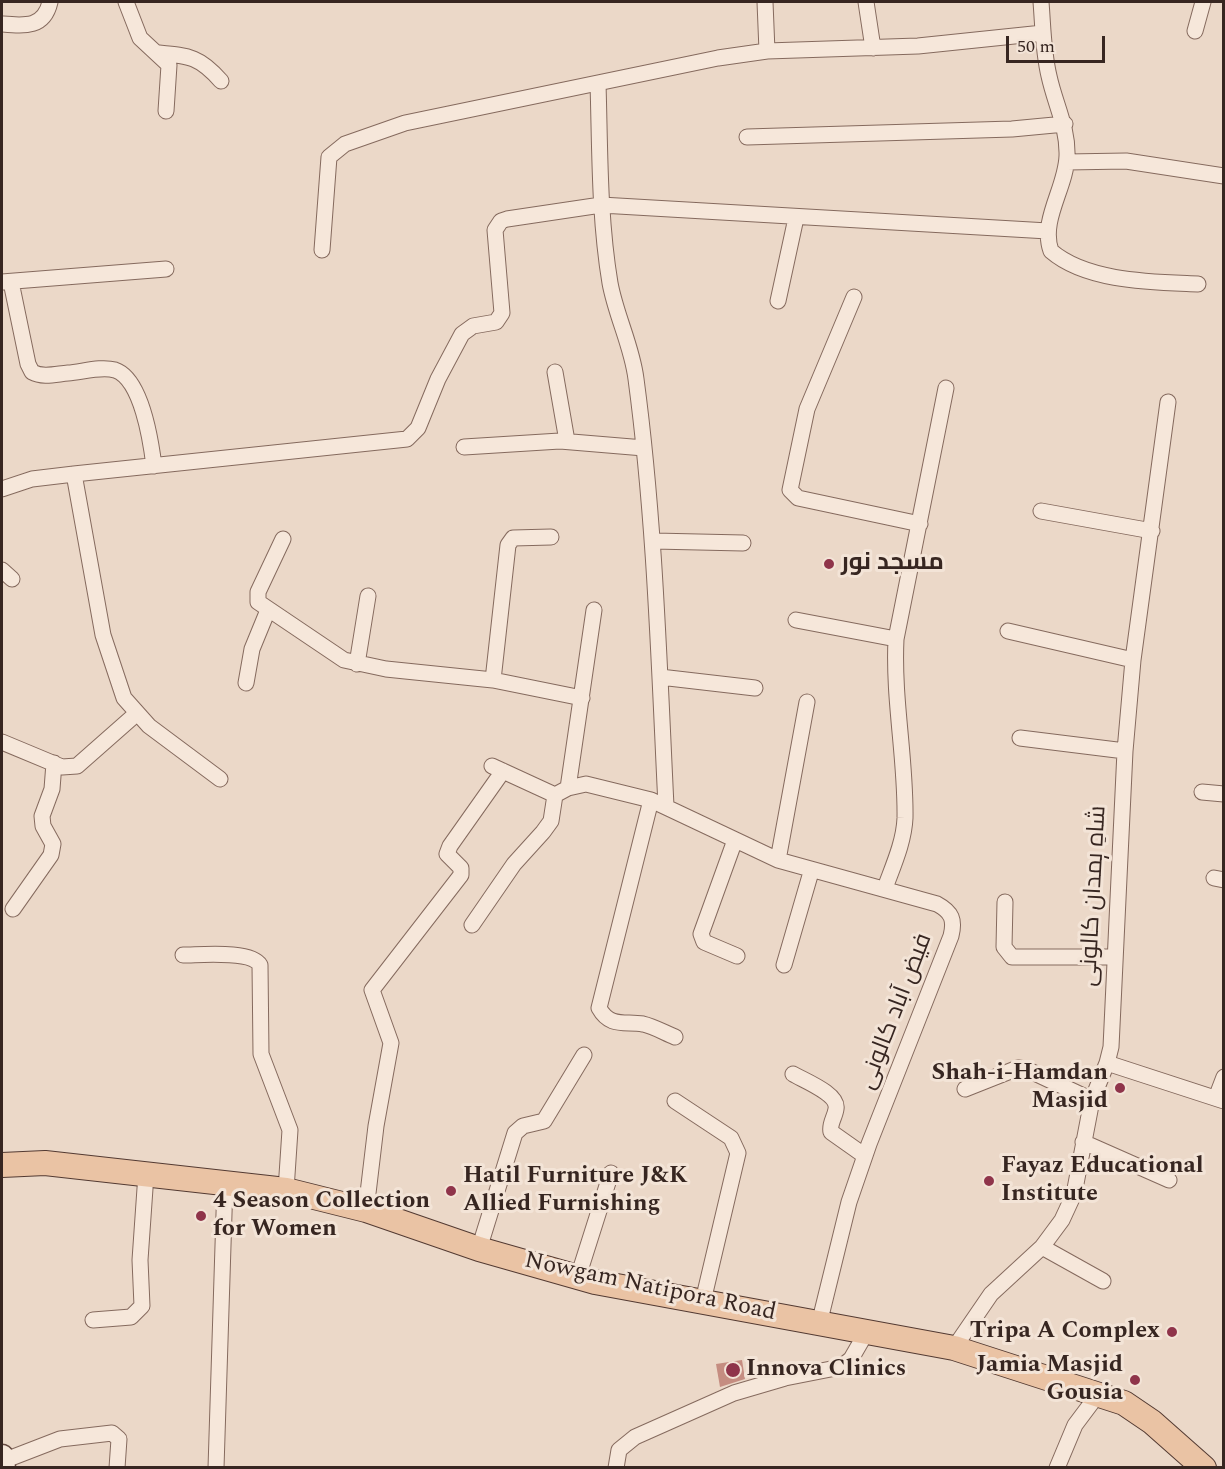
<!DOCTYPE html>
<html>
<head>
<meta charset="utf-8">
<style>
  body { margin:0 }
  #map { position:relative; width:1225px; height:1469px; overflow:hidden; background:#ebd8c8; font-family:Spectral,serif }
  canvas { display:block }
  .frame { position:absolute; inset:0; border:3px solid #372621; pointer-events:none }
  .scale { position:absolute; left:1006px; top:36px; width:99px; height:27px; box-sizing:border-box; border:3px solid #372621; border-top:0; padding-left:8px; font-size:18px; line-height:21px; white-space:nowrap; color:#372621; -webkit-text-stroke:4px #f3e4d7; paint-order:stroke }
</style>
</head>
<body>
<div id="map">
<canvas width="1225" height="1469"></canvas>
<div class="frame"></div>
<div class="scale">50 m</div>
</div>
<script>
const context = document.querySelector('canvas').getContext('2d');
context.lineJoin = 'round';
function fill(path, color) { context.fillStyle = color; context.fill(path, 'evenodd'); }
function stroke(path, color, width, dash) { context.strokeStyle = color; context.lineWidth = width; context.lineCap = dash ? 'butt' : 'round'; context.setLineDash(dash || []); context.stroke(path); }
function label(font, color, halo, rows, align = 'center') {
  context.font = font + ' Spectral,Cairo,serif'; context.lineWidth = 6; context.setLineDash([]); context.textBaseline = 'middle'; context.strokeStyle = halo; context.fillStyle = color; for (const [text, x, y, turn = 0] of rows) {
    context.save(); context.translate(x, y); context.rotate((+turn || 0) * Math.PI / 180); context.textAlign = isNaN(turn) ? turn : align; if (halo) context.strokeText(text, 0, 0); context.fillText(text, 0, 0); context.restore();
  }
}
fill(new Path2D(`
  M742 1360 745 1379 720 1387 716 1364Z`), '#c58d81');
const minor = new Path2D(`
  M126 2 140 38 169 65 166 111
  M765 2 767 51
  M866 2 873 48
  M1041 2C1043 26 1043 51 1049 76 1055 104 1068 127 1067 156 1066 188 1040 220 1051 251 1087 282 1153 282 1198 284
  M2 24C25 26 44 28 50 2
  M1195 31 1203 2
  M159 53C190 56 200 57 221 81
  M598 83C600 149 599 217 610 283 616 316 632 346 636 379 655 521 659 663 666 806
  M747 137 1012 129 1065 124
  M1067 162 1126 161 1224 176
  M322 250 329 157 345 144 405 123 718 58 767 51 918 46 1043 33
  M2 282 166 269
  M11 282 28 364 32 372C43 378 56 374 68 373 82 372 101 366 115 370 142 379 151 442 154 466
  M854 297 807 409 790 490 798 498 920 524
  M778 301 796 218
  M555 372 567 441
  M464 447 560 441 644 448
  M74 474 103 635 124 698 149 726 220 779
  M2 489 32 479 74 474 407 439 418 428 438 379 462 334 473 326 496 322 502 313 495 230 501 221 507 219 601 205 1048 231
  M1041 511 1152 531
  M283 539 258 592V602L344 660 386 669 493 680 582 698
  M654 541 743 543
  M2 570 12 579
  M796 620 896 639
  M1008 631 1133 660
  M357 664 368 596
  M660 677 755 688
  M493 680 508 545 513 538 551 537
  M246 683 252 649 268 610
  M1020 738 1125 751
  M2 742 62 767 77 766 136 714
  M492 766 555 795
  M568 788 594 610
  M1202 792 1224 794
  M555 795 568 788 586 784 651 800 778 860 937 904C952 912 955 920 951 936L869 1144 849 1202 819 1324
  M651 800 599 1008C610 1028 625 1021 643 1024 653 1026 665 1033 675 1037
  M735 840 701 934 704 942 737 956
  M778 860 807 702
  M1214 878 1224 880
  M885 888C893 866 904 842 905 818 906 759 893 700 896 639L946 388
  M1005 902 1004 947 1012 957H1115
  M13 909 51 855 53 844 43 826 42 816 52 789 54 763
  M472 925 514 864 543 832 551 821 555 795
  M183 955C201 955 251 950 260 965L261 1054 290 1130 286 1190
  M784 965 811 872
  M1107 1063 1224 1101
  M793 1074C805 1081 839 1094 836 1109 835 1117 829 1124 831 1132L865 1156
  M965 1089 1018 1068 1026 1069 1092 1100
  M1216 1098 1224 1077
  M675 1101 731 1138 738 1153 703 1301
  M1083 1142 1169 1180
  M366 1210 376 1126 391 1043 372 990 461 875V868L447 854 450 846 503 771
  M1042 1247 1103 1281
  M479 1249 515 1133 523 1126 544 1121 584 1055
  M578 1277 611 1173
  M93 1320 131 1317 142 1306 140 1260 146 1174
  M954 1348 991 1294 1042 1247 1062 1220 1074 1194 1092 1100 1107 1063 1111 1047 1125 751 1133 660 1168 402
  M3 1461 60 1439 112 1433 119 1439 117 1468
  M216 1468 225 1182
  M616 1468 619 1450 635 1437 734 1393 785 1378 841 1367 851 1359 866 1333
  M1057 1468 1075 1425 1099 1393`);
const secondary = new Path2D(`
  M2 1456 4 1468`);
const primary = new Path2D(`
  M2 1165 45 1163 286 1190 366 1210 479 1249 595 1282 954 1348 1124 1403 1152 1422 1204 1468`);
stroke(minor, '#856a5e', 17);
stroke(secondary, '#674b42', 25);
stroke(primary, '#533a32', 26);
stroke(minor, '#f6e7da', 15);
stroke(secondary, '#f6e7da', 22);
stroke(primary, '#eac3a4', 24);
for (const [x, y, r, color] of [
  [829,564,6,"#8f344a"],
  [1120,1088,6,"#8f344a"],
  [989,1181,6,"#8f344a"],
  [451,1191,6,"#8f344a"],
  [201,1216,6,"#8f344a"],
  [1172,1332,6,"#8f344a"],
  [733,1370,8,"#8f344a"],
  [1135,1380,6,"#8f344a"]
]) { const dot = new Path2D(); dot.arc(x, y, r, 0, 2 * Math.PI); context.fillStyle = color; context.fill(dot); stroke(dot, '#f3e4d7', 2); }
label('bold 24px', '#372621', '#f3e4d7', [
  ["مسجد نور",841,564],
  ["Shah-i-Hamdan",1108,1074,"right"],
  ["Masjid",1108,1102,"right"],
  ["Fayaz Educational",1001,1167],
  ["Institute",1001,1195],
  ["Hatil Furniture J&K",463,1177],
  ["Allied Furnishing",463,1205],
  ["4 Season Collection",213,1202],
  ["for Women",213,1230],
  ["Tripa A Complex",1160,1332,"right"],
  ["Jamia Masjid",1123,1366,"right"],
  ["Gousia",1123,1394,"right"],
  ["Innova Clinics",746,1370]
], 'left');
label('24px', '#372621', '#f3e4d7', [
  ["شاہِ ہمدان کالونی",1095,896,-87],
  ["فیض آباد کالونی",897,1012,-69],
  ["Nowgam Natipora Road",650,1288,12]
]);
</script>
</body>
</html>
